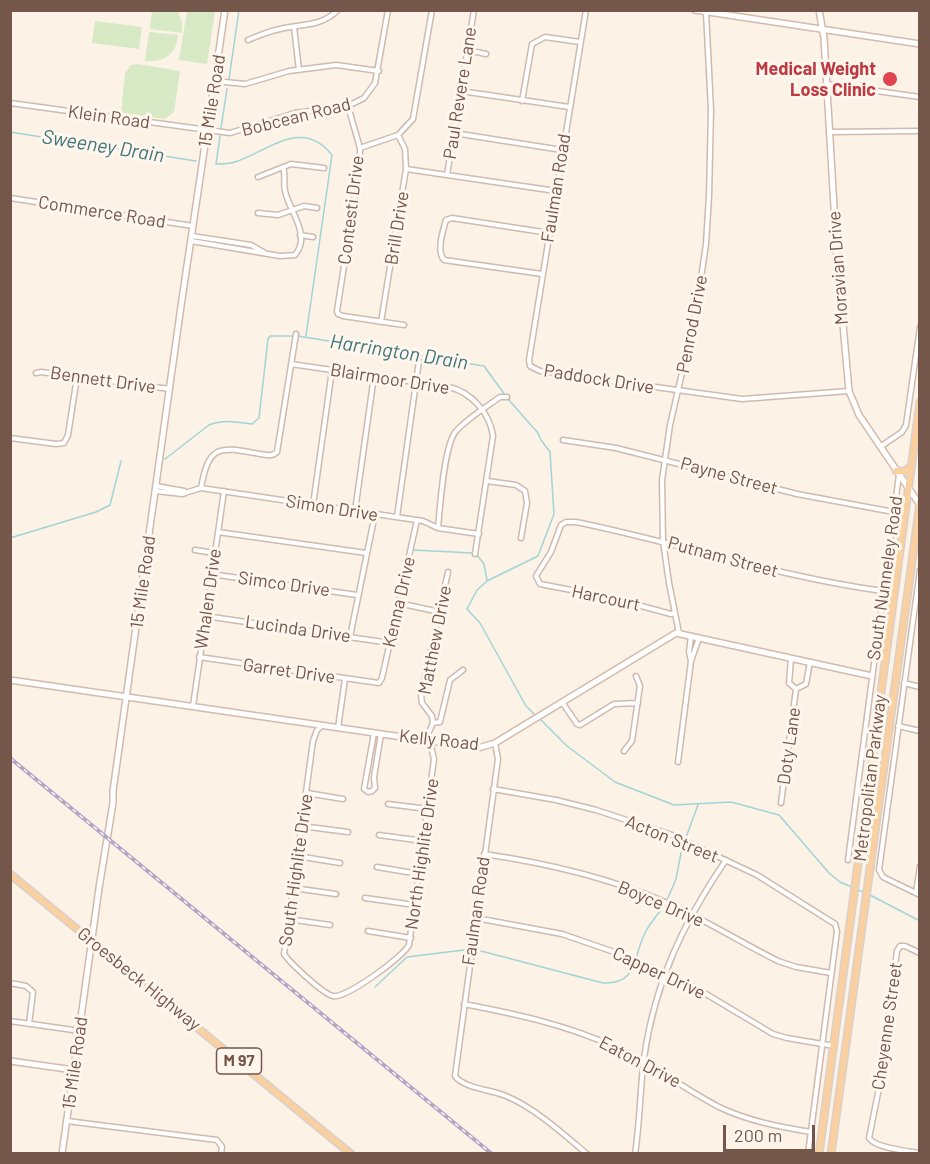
<!DOCTYPE html>
<html>
<head>
<meta charset="utf-8">
<style>
  body { margin:0 }
  #map { position:relative; width:930px; height:1164px; overflow:hidden; background:#fcf2e6; font-family:Barlow,sans-serif }
  canvas { display:block }
  .frame { position:absolute; inset:0; border:12px solid #75564b; pointer-events:none }
  .scale { position:absolute; left:723px; top:1125px; width:92px; height:27px; box-sizing:border-box; border:3px solid #75564b; border-top:0; padding-left:8px; font-size:18px; line-height:21px; white-space:nowrap; color:#75564b; -webkit-text-stroke:4px #fff6ed; paint-order:stroke }
</style>
</head>
<body>
<div id="map">
<canvas width="930" height="1164"></canvas>
<div class="frame"></div>
<div class="scale">200 m</div>
</div>
<script>
const context = document.querySelector('canvas').getContext('2d');
context.lineJoin = 'round';
function fill(path, color) { context.fillStyle = color; context.fill(path, 'evenodd'); }
function stroke(path, color, width, dash) { context.strokeStyle = color; context.lineWidth = width; context.lineCap = dash ? 'butt' : 'round'; context.setLineDash(dash || []); context.stroke(path); }
function label(font, color, halo, rows, align = 'center') {
  context.font = font + ' Barlow,sans-serif'; context.lineWidth = 6; context.setLineDash([]); context.textBaseline = 'middle'; context.strokeStyle = halo; context.fillStyle = color; for (const [text, x, y, turn = 0] of rows) {
    context.save(); context.translate(x, y); context.rotate((+turn || 0) * Math.PI / 180); context.textAlign = isNaN(turn) ? turn : align; if (halo) context.strokeText(text, 0, 0); context.fillText(text, 0, 0); context.restore();
  }
}
fill(new Path2D(`
  M152 11H178L182 23V33L151 29 150 27Z
  M187 11H215L207 64 179 60Z
  M95 21 142 27 139 49 92 43Z
  M151 32 178 35C177 54 163 63 145 61L149 33Z
  M138 64 180 71 174 112 165 119 121 113 125 73 131 65Z`), '#d7eac5');
stroke(new Path2D(`
  M229 79 239 10
  M221 128 227 89
  M10 132 196 161
  M220 136 216 164C222 164 229 164 235 162 269 151 302 117 332 155L306 336
  M298 336 484 366 505 395
  M508 399 538 433 541 440 550 452 554 514 538 556 487 581 477 590 467 609 480 623 526 706 535 715
  M165 459 209 425C223 419 236 422 252 424L259 418 268 339 270 336H293
  M10 538 96 512 110 505 121 461
  M413 550 473 553
  M477 555 484 564 487 580
  M539 718 567 746 615 782 674 805 731 802 779 815 829 873 840 882 852 887
  M856 889 865 893
  M870 895 920 921
  M667 900 676 879 682 848 698 805
  M481 951 603 983C640 984 632 956 646 931 651 922 659 913 665 904
  M375 987 407 957 464 950`), '#a1d4d7', 1.5);
const street = new Path2D(`
  M586 10 529 360 530 366 540 371 742 399 849 391
  M294 27 299 70
  M248 40C258 36 269 31 280 29 301 24 321 27 338 10
  M467 50 486 54
  M215 81 245 84 289 71 336 65 379 71
  M826 84 920 97
  M461 91 569 107
  M522 101 532 44 545 37 580 42
  M10 103 230 133 295 113 348 106 364 98 375 83 388 10
  M348 106 360 148V163L337 311 338 314 343 316 404 325
  M829 132 920 131
  M454 133 562 150
  M360 148 398 135 413 119 432 10
  M406 169 556 191
  M447 175 474 10
  M258 177 291 164 324 168
  M10 198 193 226
  M258 213 278 215 304 206 317 208
  M300 235 313 237
  M192 236 251 245 265 253
  M191 241 280 256 295 255C312 235 289 211 285 191 283 182 286 175 283 167
  M542 274 444 260C436 251 443 231 446 220L452 218 549 233
  M381 322 406 169 405 149 398 135
  M291 364 449 387C471 392 490 413 493 436L475 554
  M36 373 41 372 170 389
  M10 438 56 444 64 443 68 435 77 377
  M563 440 616 448 797 494 894 512
  M880 447 902 432 906 425 920 327
  M487 481 516 485 525 491 527 503 521 538
  M201 488C209 443 220 447 260 454 267 455 272 457 277 452L296 334
  M155 491 183 494 185 493 184 491 156 486
  M185 493 201 488 423 521 438 528 479 534
  M313 505 332 370
  M355 511 374 376
  M397 517 419 361
  M438 528C440 507 444 445 456 431 468 418 486 407 500 397H507
  M218 532 366 553
  M195 550 214 553
  M920 570 879 870 883 877 920 895
  M211 574 357 595
  M398 603 440 612
  M675 613 671 614 608 597 540 584 536 576 551 552 561 525 566 522H576C679 543 779 577 883 591
  M205 616 390 643
  M679 633 669 583 663 541 662 480 670 425 696 312 706 244 709 196 711 110 706 12
  M691 636 689 652 691 661 699 638
  M350 637 375 514
  M199 657 379 683 382 678 417 520
  M791 658 789 683 796 689 806 684 810 662
  M904 683 920 687
  M562 702 577 724 580 725 614 704 638 703
  M193 706 224 491
  M433 723 440 722 450 680 463 670
  M322 726 317 730 313 741 284 954C290 963 323 994 333 996 346 999 404 956 409 945L434 759 428 734 433 723 432 716 422 703 421 695 448 572
  M898 726 920 731
  M338 728 345 679
  M374 733 364 789 368 792 372 791 375 788 374 777 381 734
  M495 743 498 759 455 1076C463 1088 492 1090 506 1096 535 1108 562 1133 587 1154
  M624 751 632 741 640 686 636 676
  M678 762 691 661
  M493 789 556 800 596 810 672 835 757 875 835 924 837 931 808 1154
  M307 793 343 799
  M781 803 796 689
  M388 804 428 809
  M301 826 348 832
  M379 835 423 841
  M484 854C546 863 607 877 665 902 704 919 740 942 778 961L796 967 831 973
  M297 856 340 863
  M848 860 899 475
  M377 867 419 874
  M293 888 336 894
  M916 893 920 866
  M365 898 415 905
  M476 918 562 934 620 954 696 988 773 1034 787 1038 834 1046
  M288 919 330 925
  M368 931 411 938
  M920 953 905 946H900L897 951 880 1083 869 1138C875 1148 907 1151 920 1153
  M10 983 26 986 33 992 29 1024
  M464 1004C516 1014 568 1025 617 1048 653 1064 684 1089 719 1107 748 1121 780 1127 811 1132
  M10 1021 80 1031
  M67 1121 217 1140 222 1147 221 1154
  M635 1154C640 1122 640 1089 644 1058 655 982 683 923 726 860`);
const secondary = new Path2D(`
  M695 10 920 44
  M819 10 824 38 837 258 849 391 859 415 920 505
  M10 680 478 748 495 743 676 633 872 676
  M10 1061 74 1070
  M62 1154 99 888 113 803V791L181 306 225 10`);
const primary = new Path2D(`
  M896 471H905L911 466
  M10 874 351 1154
  M819 1154 920 402
  M831 1154 920 503`);
stroke(street, '#d0baaf', 7);
stroke(secondary, '#d3baad', 8);
stroke(primary, '#d8d0cd', 9);
stroke(street, '#fff', 4);
stroke(secondary, '#fff', 5);
stroke(primary, '#fad0a0', 6);
const rail = new Path2D(`
  M10 758 492 1154`);
stroke(rail, '#b3a4c6', 4);
stroke(rail, '#fff6ed', 1.5, [4.5]);
for (const [x, y, r, color] of [
  [890,79,8,"#e0444e"]
]) { const dot = new Path2D(); dot.arc(x, y, r, 0, 2 * Math.PI); context.fillStyle = color; context.fill(dot); stroke(dot, '#fff6ed', 2); }
for (const [x, y, w] of [
  [239,1061,45]
]) { const box = new Path2D(); box.roundRect(x - w / 2, y - 13, w, 26, 4.5); context.fillStyle = '#fff6ed'; context.fill(box); stroke(box, '#75564b', 1.5); }
label('bold 16px', '#75564b', null, [
  ["M 97",239,1061]
]);
label('bold 18px', '#be3a42', '#fff6ed', [
  ["Medical Weight",876,69],
  ["Loss Clinic",876,90]
], 'right');
label('18px', '#75564b', '#fff6ed', [
  ["Paul Revere Lane",460,93,-81],
  ["15 Mile Road",212,101,-81],
  ["Klein Road",109,117,8],
  ["Bobcean Road",296,117,-14],
  ["Faulman Road",556,188,-81],
  ["Contesti Drive",351,210,-83],
  ["Commerce Road",102,212,9],
  ["Brill Drive",397,228,-81],
  ["Moravian Drive",838,268,-94],
  ["Penrod Drive",692,324,-79],
  ["Blairmoor Drive",390,379,9],
  ["Paddock Drive",599,379,9],
  ["Bennett Drive",103,380,8],
  ["Payne Street",729,476,15],
  ["Simon Drive",332,508,9],
  ["Putnam Street",723,557,15],
  ["South Nunneley Road",885,578,-82],
  ["15 Mile Road",143,582,-82],
  ["Simco Drive",284,584,8],
  ["Harcourt",606,598,12],
  ["Whalen Drive",208,599,-82],
  ["Kenna Drive",399,602,-77],
  ["Lucinda Drive",298,629,8],
  ["Matthew Drive",435,640,-79],
  ["Garret Drive",289,671,8],
  ["Kelly Road",439,740,6],
  ["Doty Lane",789,746,-82],
  ["Metropolitan Parkway",870,778,-83],
  ["Acton Street",672,839,22],
  ["North Highlite Drive",422,854,-82],
  ["South Highlite Drive",296,870,-82],
  ["Boyce Drive",661,904,23],
  ["Faulman Road",476,911,-82],
  ["Capper Drive",659,973,25],
  ["Groesbeck Highway",139,979,39],
  ["Cheyenne Street",887,1026,-82],
  ["Eaton Drive",640,1062,28],
  ["15 Mile Road",75,1063,-82]
]);
label('italic 20px', '#3f767b', '#fff6ed', [
  ["Sweeney Drain",103,146,9],
  ["Harrington Drain",399,352,9]
]);
</script>
</body>
</html>
